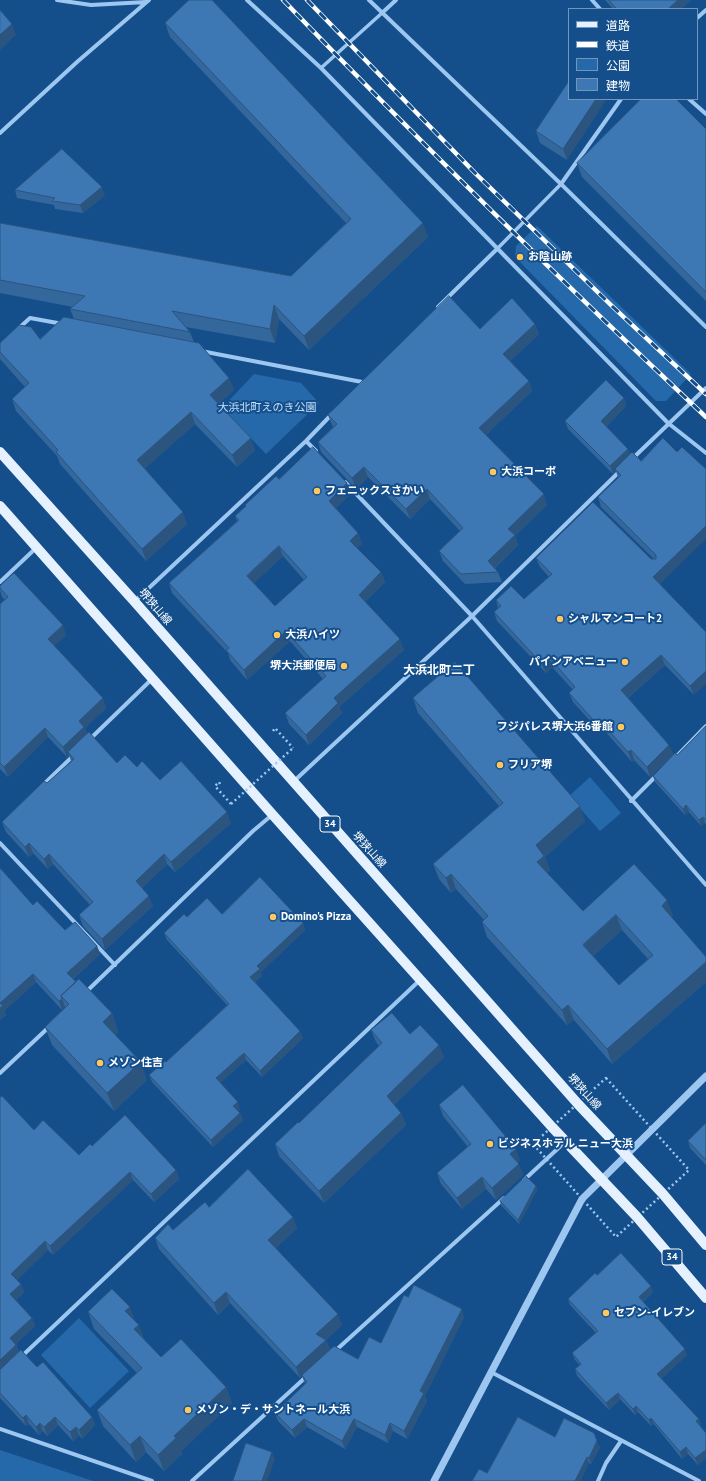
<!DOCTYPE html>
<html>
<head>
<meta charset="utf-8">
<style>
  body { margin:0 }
  #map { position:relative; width:706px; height:1481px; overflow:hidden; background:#144f8c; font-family:"PT Sans","Noto Sans JP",sans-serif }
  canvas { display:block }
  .legend { position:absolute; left:568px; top:8px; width:130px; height:92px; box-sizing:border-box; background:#144f8c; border:1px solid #7295ba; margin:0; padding:5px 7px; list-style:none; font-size:12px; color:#fff }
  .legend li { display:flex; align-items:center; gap:8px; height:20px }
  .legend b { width:20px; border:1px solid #7295ba }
</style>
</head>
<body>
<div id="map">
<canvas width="706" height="1481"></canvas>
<ul class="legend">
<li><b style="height:5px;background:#e6f1ff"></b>道路</li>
<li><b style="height:5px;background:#fff"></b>鉄道</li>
<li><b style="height:11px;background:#2669ab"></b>公園</li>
<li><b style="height:11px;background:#3d78b5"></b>建物</li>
</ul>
</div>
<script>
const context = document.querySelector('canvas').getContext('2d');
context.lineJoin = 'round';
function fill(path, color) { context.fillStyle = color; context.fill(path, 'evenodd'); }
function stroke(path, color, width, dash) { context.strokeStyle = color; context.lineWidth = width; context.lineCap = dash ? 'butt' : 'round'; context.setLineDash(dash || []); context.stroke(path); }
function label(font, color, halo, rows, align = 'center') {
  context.font = font + ' "PT Sans","Noto Sans JP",sans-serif'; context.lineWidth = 4; context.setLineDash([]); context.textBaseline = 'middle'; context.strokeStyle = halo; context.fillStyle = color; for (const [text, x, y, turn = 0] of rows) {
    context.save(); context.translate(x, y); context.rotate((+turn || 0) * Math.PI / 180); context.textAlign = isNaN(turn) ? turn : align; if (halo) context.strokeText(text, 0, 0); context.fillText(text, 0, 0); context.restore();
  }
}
fill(new Path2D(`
  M537 226 691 374 666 401H656L515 257 516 246Z
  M254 374 301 383 319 403 266 454 222 408Z
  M590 777 621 813 600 831 569 796Z
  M79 1318 129 1371 90 1408 41 1355Z
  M0 1450 93 1481H0Z`), '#2669ab');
stroke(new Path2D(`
  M273 731 275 728 293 748
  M220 784 219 782 215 786 231 804
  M606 1078 689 1170 616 1237 533 1144Z`), '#9dc7f0', 2.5, [2, 3]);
stroke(new Path2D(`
  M321 68 382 13
  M497 249 561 184`), '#9dc7f0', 3.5);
stroke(new Path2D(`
  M57 0 91 5 146 2
  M247 0 321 68 668 423 706 453
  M369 0 561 184 706 327
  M592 0 600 9
  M382 13 396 0
  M697 18 706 10
  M689 99 706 114
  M0 133 77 62 149 0
  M561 184 621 99
  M438 307 497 249
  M18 329 30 318 63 324
  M201 351 362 382
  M306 441 316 451
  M632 459 706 388
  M345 482 472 616 706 885
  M0 582 36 548
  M135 601 306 441 333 413
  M89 740 152 679
  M677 756 706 726
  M293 782 472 616 620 471
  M42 786 73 756
  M631 801 656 776
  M0 843 115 965
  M86 992 253 831 272 815
  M0 1073 49 1027
  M524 1180 566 1141
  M334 1352 504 1198
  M21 1357 420 980
  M491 1372 699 1481
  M0 1429 152 1481
  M192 1481 307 1376
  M598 1481 606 1463 621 1441`), '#9dc7f0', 4);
stroke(new Path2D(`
  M434 1481 582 1199 706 1076`), '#9dc7f0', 7);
stroke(new Path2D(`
  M0 452 134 601 578 1104 663 1194 706 1245
  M0 506 272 814 552 1127 637 1217 706 1298`), '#e6f1ff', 10);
const rail = new Path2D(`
  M283 0C421 143 562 282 706 417
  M307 0 475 173 613 307 706 394`);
stroke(rail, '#fff', 4.5);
stroke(rail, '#144f8c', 3, [9]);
stroke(new Path2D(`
  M231 804 293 748`), '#9dc7f0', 2.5, [2, 3]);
fill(new Path2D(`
  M605 0H691L681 9H613Z
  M165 23 428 237 309 350 279 319 275 343 186 327 190 332 194 342 229 378 234 390 218 404 255 450 237 467 195 424 144 469 187 524 146 561 82 489 60 464 57 456 16 411 12 399 25 387 0 359V343L40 339 74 319 70 309 73 307 0 293V223L291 276 346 223 170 37Z
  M569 81 567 160 540 143 536 131Z
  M706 129V301L582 177 577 163Z
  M15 190 105 195 83 213 55 209 54 205 17 198Z
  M535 324 539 334 510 361 529 381 532 391 486 435 547 505 515 536 518 545 495 568 498 572 502 582 465 584 443 561 439 551 460 531 430 499 410 519 368 477 356 489 321 452 318 442 333 427 332 425 328 415 480 329Z
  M624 398 626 406 606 427 628 449 630 454 641 461 660 584 694 695 665 665 628 698 669 745 673 754 650 777 634 760 632 762 604 730 601 733 573 702 569 693 573 690 552 667 546 673 497 621 494 612 498 608 496 600 524 599 549 577 540 567 536 558 654 559 601 507 598 497 618 478 616 471 613 474 568 429 565 421Z
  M279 479 347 483 351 493 336 508 358 533 362 544 357 548 381 572 385 582 365 602 404 650 339 707 342 713 309 745 289 724 285 713 323 679 290 641 247 680 230 660 228 653 172 593 169 583 237 521 235 516 246 506 245 505ZM283 556 304 580 275 606 254 583Z
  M0 586 66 635 54 646 106 708 85 728 87 734 117 763 137 767 160 780 231 823 175 872 167 864 142 888 153 906 105 950 83 926 79 915 90 905 53 864 48 869 33 853 29 857 6 832 2 822 47 783 71 761 69 755 67 757 48 737 8 777 0 769V604L5 600 2 597 0 590Z
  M413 698 585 821 545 857 550 870 547 873 583 911 673 915 671 917 706 957V982L612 1064 574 1020 567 1025 487 937 482 922 484 920 456 889 451 893 439 879 433 864 499 806 418 713ZM622 930 648 959 619 985 593 956Z
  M706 726V824L705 823 701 826 689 812 685 815 655 782 653 776 677 755Z
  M33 905 65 930 97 946 100 954 73 979 112 1013 118 1032 115 1035 147 1080 114 1111 52 1045 45 1027 65 1008V1007L62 1010 36 982 4 1011 6 1015 0 1020Z
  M222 914 303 923 305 930 261 972 262 976 255 982 303 1038 262 1077 246 1060 220 1083 240 1109 238 1111 240 1113 243 1120 213 1147 152 1082 149 1075 166 1062 227 1005 167 940 164 933Z
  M371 1030 410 1034 444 1057 394 1105 401 1113 406 1125 324 1203 279 1156 275 1144 299 1123 379 1046 376 1042Z
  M0 1098 34 1130 79 1155 92 1146 176 1170 179 1179 154 1202 133 1180 53 1255 48 1250 17 1280 21 1284 24 1292 16 1300 32 1318 35 1326 16 1344 19 1352 37 1367 92 1417 95 1425 82 1439 79 1435 73 1441 58 1425 47 1436 43 1431 39 1435 29 1424 26 1426 0 1398Z
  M439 1105 520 1160 518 1162 523 1175 496 1200 486 1189 462 1209 441 1184 437 1173 468 1147 443 1116Z
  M706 1123V1165L690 1148 688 1141Z
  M536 1186 537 1190 519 1224 501 1205 500 1201Z
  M209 1207 293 1217 297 1228 276 1248 342 1325 326 1340 330 1350 358 1359 381 1343 408 1297 464 1317 425 1396 427 1401 407 1439 393 1431 388 1443 357 1427 345 1449 307 1427 295 1438 278 1421 275 1413 305 1384 302 1376 300 1378 230 1303 218 1315 159 1249 155 1238 173 1230Z
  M597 1275 653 1292 643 1302 687 1355 661 1379 699 1419 701 1425 700 1426 706 1433V1458L698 1465 688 1454 682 1459 654 1424 651 1426 638 1412 635 1415 620 1399 609 1410 577 1376 575 1369 580 1365 575 1360 572 1353 596 1333 570 1305 568 1299Z
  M88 1312 135 1321 144 1340 161 1357 226 1387 232 1403 181 1451 182 1454 164 1471 146 1452 136 1462 103 1426 97 1410 137 1373 94 1329Z
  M555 1437 600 1447 591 1464 589 1463 487 1473Z`), '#34679c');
fill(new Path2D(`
  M678 0H691L681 9H668Z
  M12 24 16 35 0 50V35Z
  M596 99H607L567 160 563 149Z
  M102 187 105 195 83 213 80 205Z
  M423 223 428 237 309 350 304 336Z
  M274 305 279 319 275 343 270 329Z
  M535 324 539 334 507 364 503 354Z
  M229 378 234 390 214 407 210 395Z
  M529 381 532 391 483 438 479 428Z
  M624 398 626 406 604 429 601 421Z
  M191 412 195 424 141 472 137 460Z
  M251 438 255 450 237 467 232 455Z
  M628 449 631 456 615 469 616 471 613 474 610 466Z
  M364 467 368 477 356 489 352 478Z
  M347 483 351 493 333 511 329 501Z
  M427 489 430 499 410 519 406 509Z
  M544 494 547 505 515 536 518 545 491 571 488 561 508 529Z
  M183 512 187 524 146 561 142 549Z
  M706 526V539L657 587 653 577Z
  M358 533 362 544 354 551 350 541Z
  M279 546 283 556 251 586 247 576Z
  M381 572 385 582 362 605 359 595Z
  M63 625 66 635 52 648 48 639Z
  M286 631 290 641 247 680 244 670Z
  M400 639 404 650 339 707 342 713 309 745 306 735 334 698Z
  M661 655 665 665 625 700 621 690Z
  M549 657 552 667 546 673 542 664Z
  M706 671V684L694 695 690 686Z
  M103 698 106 708 85 728 88 737 68 752 69 755 67 757 63 747 79 721Z
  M600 721 604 730 601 733 597 724Z
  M45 728 48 737 8 777 4 767Z
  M669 745 673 754 650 777 647 767Z
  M631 750 634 760 632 762 628 752Z
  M686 805 689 812 685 815 683 809Z
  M580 806 585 821 545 857 550 870 543 877 537 862 536 845Z
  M227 812 231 823 175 872 171 862Z
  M703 817 705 823 701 826 699 820Z
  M29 843 33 853 29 857 25 847Z
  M49 854 53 864 48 869 44 859Z
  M164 854 167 864 139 891 136 881Z
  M451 874 456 889 451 893 446 878Z
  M149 896 153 906 105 950 102 939Z
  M667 900 673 915 667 921 662 906Z
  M616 915 622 930 588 960 583 945Z
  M303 923 305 930 261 972 262 976 252 984 250 977 257 966Z
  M97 946 100 954 70 981 67 973Z
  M706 962V982L612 1064 607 1049Z
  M33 974 36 982 4 1011 6 1015 0 1020V1003Z
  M62 999 65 1007 62 1010 59 1001Z
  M568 1005 574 1020 567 1025 562 1010Z
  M112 1013 118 1032 109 1040 103 1022Z
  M300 1031 303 1038 262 1077 260 1071Z
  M439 1045 444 1057 391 1108 387 1096Z
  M244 1053 246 1060 218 1085 216 1078Z
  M141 1062 147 1080 114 1111 107 1093Z
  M238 1102 240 1109 236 1113 233 1106Z
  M240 1113 243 1120 213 1147 211 1140Z
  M401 1113 406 1125 324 1203 319 1191Z
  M516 1149 520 1160 514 1165 510 1154Z
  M519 1164 523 1175 496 1200 492 1188Z
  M176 1170 179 1179 154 1202 151 1194Z
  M130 1172 133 1180 53 1255 50 1246Z
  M482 1177 486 1189 462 1209 457 1198Z
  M536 1186 537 1190 519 1224 518 1220Z
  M293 1217 297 1228 272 1252 268 1240Z
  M45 1241 48 1250 14 1283 11 1274Z
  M21 1284 24 1292 13 1303 10 1294Z
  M651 1286 653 1292 641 1303 639 1297Z
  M226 1292 230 1303 218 1315 214 1303Z
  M130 1307 136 1323 125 1311Z
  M462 1309 464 1317 425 1396 427 1401 407 1439 404 1431 420 1391Z
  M338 1314 342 1325 326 1340 330 1351 300 1378 296 1367 316 1334Z
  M32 1318 35 1326 13 1347 10 1338Z
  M139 1325 145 1341 134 1329Z
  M16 1345 19 1353 0 1371V1360Z
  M685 1349 687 1355 659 1381 657 1374Z
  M226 1387 232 1403 181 1451 182 1454 164 1471 158 1455 174 1436Z
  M618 1393 620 1399 609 1410 606 1403Z
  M636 1406 638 1412 635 1415 633 1409Z
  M26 1415 29 1424 26 1426 23 1418Z
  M55 1417 58 1425 47 1436 44 1427Z
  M92 1417 95 1425 82 1439 79 1430Z
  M651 1418 654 1424 651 1426 649 1420Z
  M304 1419 307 1427 295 1438 292 1430Z
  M354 1419 357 1427 345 1449 342 1441Z
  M699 1419 701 1425 698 1428 696 1421Z
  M40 1423 43 1431 39 1435 36 1427Z
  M390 1423 393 1431 388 1443 385 1435Z
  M76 1427 79 1435 73 1441 70 1432Z
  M140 1436 146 1452 136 1462 130 1445Z
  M597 1441 600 1447 591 1464 589 1458Z
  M686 1447 688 1454 682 1459 680 1452Z
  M706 1450V1458L698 1465 695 1458Z
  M272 1452 275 1459 267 1481H262Z
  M587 1457 589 1463 581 1481H575Z`), '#2b547f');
const building = new Path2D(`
  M189 0H212L423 223 304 336 274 305 270 329 172 311 190 332 70 309 85 296 0 280V223L291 276 351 219 165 23Z
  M609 0H678L668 9H617Z
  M0 10 12 24 0 35Z
  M569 81V99H596L563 149 536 131Z
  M641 99H676L706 129V292L577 163Z
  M62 149 102 187 80 205 52 201 55 198 15 190Z
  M449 296 480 329 512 298 535 324 503 354 529 381 479 428 544 494 508 529 515 535 488 561 498 572 461 574 439 551 463 528 427 489 406 509 364 467 352 478 318 442 337 424 328 415Z
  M64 317 199 343 229 378 210 395 251 438 232 455 191 412 137 460 183 512 142 549 78 477 56 452 58 450 12 399 29 383 0 352V343L19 325 31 327 40 339Z
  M606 380 624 398 601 421 628 449 610 466 565 421Z
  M663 438 677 452 682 447 706 469V526L653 577 706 632V671L690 686 661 655 621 690 669 745 647 767 631 750 628 752 600 721 597 724 569 693 575 687 549 657 542 664 494 612 501 606 496 600 511 586 524 599 552 574 536 558 593 502 651 559H656V555L598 497 621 475 615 469 632 452 641 461Z
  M313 447 347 483 329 501 358 533 350 541 381 572 359 595 400 639 334 698 338 703 306 735 285 713 326 676 286 631 244 670 226 650 229 648 169 583 239 520 235 516 246 506 245 505 276 476 279 479ZM279 546 307 577 275 606 247 576Z
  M14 573 63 625 48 639 103 698 79 721 84 727 63 747 45 728 4 767 0 763V604L8 597 0 588V586Z
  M455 662 580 806 536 845 544 856 537 862 583 911 634 864 667 900 662 906 706 957V962L607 1049 568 1005 562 1010 482 922 488 916 451 874 446 878 433 864 503 803 413 698ZM616 915 653 955 619 985 583 945Z
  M706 726V820L703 817 699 820 686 805 683 809 653 776 675 753 677 755Z
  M89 732 117 763 125 755 137 767 142 761 160 780 181 761 227 812 171 862 164 854 136 881 149 896 102 939 79 915 93 902 49 854 44 859 29 843 25 847 2 822 44 781 47 783 74 759 68 752Z
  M0 868 33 905 37 901 65 930 75 922 97 946 67 973 76 982 61 996 62 999 59 1001 33 974 0 1003 3 1006 0 1008Z
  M260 877 303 923 257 966 260 969 250 977 300 1031 260 1071 244 1053 216 1078 238 1102 233 1106 240 1113 211 1140 149 1075 165 1061 166 1062 229 1004 164 933 184 914 187 917 207 898 222 914Z
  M79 979 112 1013 103 1022 141 1062 107 1093 45 1027 69 1004 61 996Z
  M392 1013 410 1034 420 1025 439 1045 387 1096 401 1113 319 1191 275 1144 298 1122 299 1123 382 1043 371 1030Z
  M463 1085 516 1149 510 1154 519 1164 492 1188 482 1177 457 1198 437 1173 471 1144 439 1105Z
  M2 1096 34 1130 43 1120 79 1155 90 1144 92 1146 125 1115 176 1170 151 1194 130 1172 50 1246 45 1241 11 1274 21 1284 10 1294 32 1318 10 1338 16 1345 0 1360V1098Z
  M706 1123V1160L688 1141Z
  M248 1169 293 1217 268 1240 338 1314 316 1334 326 1340 296 1367 226 1292 214 1303 155 1238 168 1224 173 1230 205 1202 209 1207Z
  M526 1176 536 1186 518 1220 500 1201Z
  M621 1253 651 1286 639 1297 685 1349 657 1374 699 1419 696 1421 706 1433V1450L695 1458 686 1447 680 1452 651 1418 649 1420 636 1406 633 1409 618 1393 606 1403 575 1369 581 1364 572 1353 598 1331 568 1299 595 1273 597 1275Z
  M414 1285 462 1309 420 1391 424 1393 404 1431 390 1423 385 1435 354 1419 342 1441 304 1419 292 1430 275 1413 307 1382 302 1375 334 1346 358 1359 369 1337 381 1343 404 1295 408 1297Z
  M112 1289 130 1307 125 1311 139 1325 134 1329 161 1357 181 1339 226 1387 174 1436 176 1438 158 1455 140 1436 130 1445 97 1410 142 1368 88 1312Z
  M21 1350 37 1367 43 1362 92 1417 79 1430 76 1427 70 1432 55 1417 44 1427 40 1423 36 1427 26 1415 23 1418 0 1393V1370Z
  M518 1417 555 1437 564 1418 594 1433 597 1441 589 1458 587 1457 575 1481H472L479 1469 487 1473Z
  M246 1443 272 1452 262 1481H233Z`);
fill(building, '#3d78b5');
stroke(building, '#2b547f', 1);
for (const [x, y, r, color] of [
  [520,257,4,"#ffc75c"],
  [493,472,4,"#ffc75c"],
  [317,491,4,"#ffc75c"],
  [560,619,4,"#ffc75c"],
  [277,635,4,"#ffc75c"],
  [625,662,4,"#ffc75c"],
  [344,666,4,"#ffc75c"],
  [621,727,4,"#ffc75c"],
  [500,765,4,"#ffc75c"],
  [273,917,4,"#ffc75c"],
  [100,1063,4,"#ffc75c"],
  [490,1144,4,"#ffc75c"],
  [606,1313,4,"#ffc75c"],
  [188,1410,4,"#ffc75c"]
]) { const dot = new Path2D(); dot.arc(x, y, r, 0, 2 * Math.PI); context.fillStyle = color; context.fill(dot); stroke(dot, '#144f8c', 1.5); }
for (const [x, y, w] of [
  [330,824,20],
  [672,1257,20]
]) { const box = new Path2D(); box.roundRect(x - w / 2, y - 8, w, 16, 3); context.fillStyle = '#144f8c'; context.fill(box); stroke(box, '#fff', 1); }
label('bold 10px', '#fff', null, [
  ["34",330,824],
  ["34",672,1257]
]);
label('bold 11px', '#fff', '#144f8c', [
  ["お陰山跡",528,257],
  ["大浜コーポ",501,472],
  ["フェニックスさかい",325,491],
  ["シャルマンコート2",568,619],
  ["大浜ハイツ",285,635],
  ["パインアベニュー",617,662,"right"],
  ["堺大浜郵便局",336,666,"right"],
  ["フジパレス堺大浜6番館",613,727,"right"],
  ["フリア堺",508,765],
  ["Domino's Pizza",281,917],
  ["メゾン住吉",108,1063],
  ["ビジネスホテル ニュー大浜",498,1144],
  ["セブン-イレブン",614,1313],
  ["メゾン・デ・サントネール大浜",196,1410]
], 'left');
label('11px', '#c3e0fc', '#144f8c', [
  ["大浜北町えのき公園",267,408]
]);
label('11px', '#fff', '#144f8c', [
  ["堺狭山線",155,607,49],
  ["堺狭山線",369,850,48],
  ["堺狭山線",584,1092,48]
]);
label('bold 12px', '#fff', '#144f8c', [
  ["大浜北町二丁",439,671]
]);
</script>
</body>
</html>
